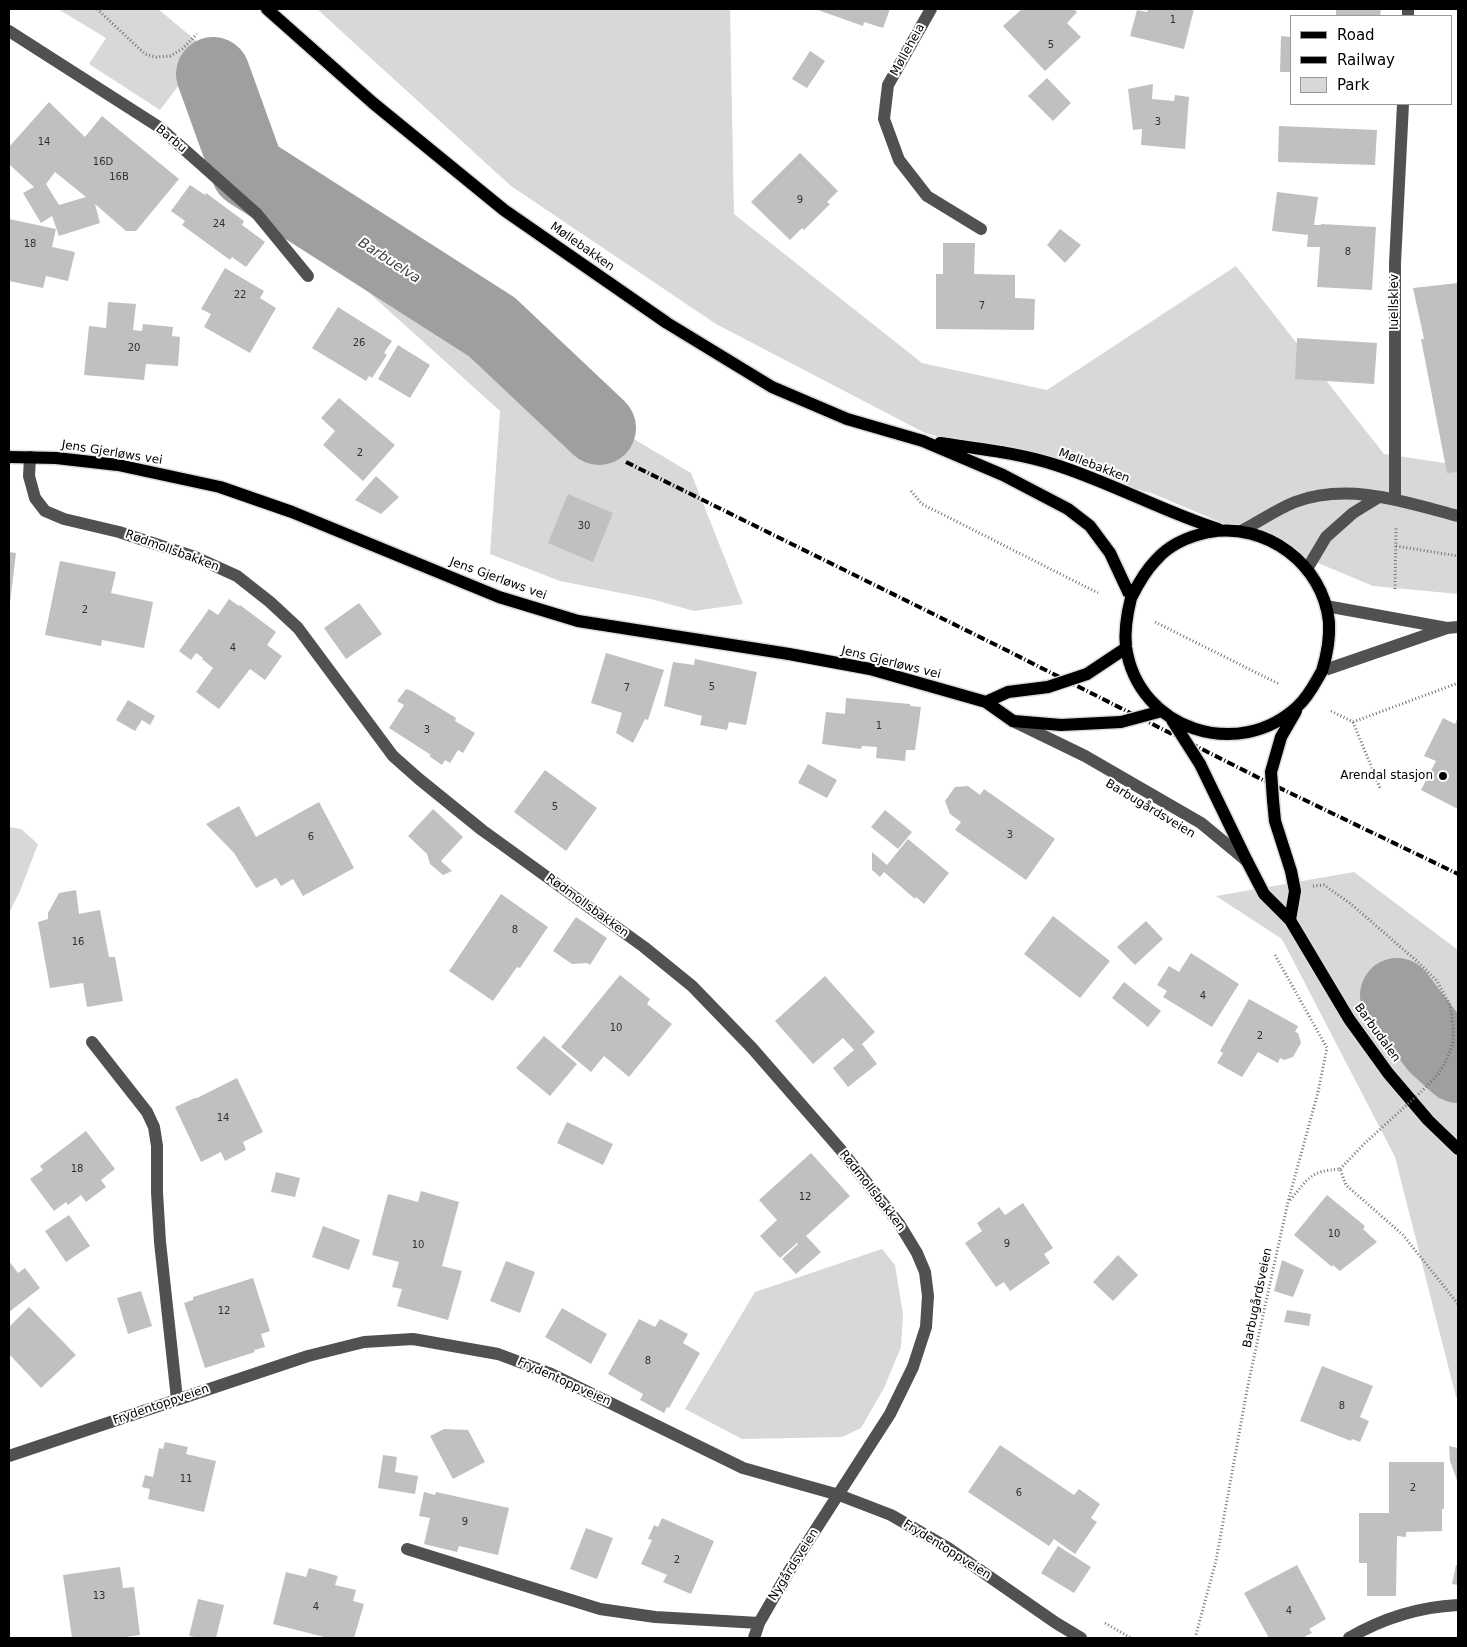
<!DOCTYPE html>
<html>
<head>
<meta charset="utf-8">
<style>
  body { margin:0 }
  #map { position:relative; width:1467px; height:1647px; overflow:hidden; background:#fff; font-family:"DejaVu Sans",sans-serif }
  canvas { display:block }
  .frame { position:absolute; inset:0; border:10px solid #000; pointer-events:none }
  .legend { position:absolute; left:1290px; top:15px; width:162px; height:90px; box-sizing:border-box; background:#fff; border:1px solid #999; margin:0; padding:6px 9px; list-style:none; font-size:15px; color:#000 }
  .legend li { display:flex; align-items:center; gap:10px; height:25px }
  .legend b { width:25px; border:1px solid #999 }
</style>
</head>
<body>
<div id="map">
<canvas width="1467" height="1647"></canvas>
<div class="frame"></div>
<ul class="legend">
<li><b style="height:6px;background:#000"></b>Road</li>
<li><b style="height:6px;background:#000"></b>Railway</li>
<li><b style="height:14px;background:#d8d8d8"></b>Park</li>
</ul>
</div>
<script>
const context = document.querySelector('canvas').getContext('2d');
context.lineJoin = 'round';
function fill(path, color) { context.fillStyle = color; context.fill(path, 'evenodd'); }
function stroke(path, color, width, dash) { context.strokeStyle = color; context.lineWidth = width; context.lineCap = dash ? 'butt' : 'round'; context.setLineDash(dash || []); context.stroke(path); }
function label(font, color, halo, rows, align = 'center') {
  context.font = font + ' "DejaVu Sans",sans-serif'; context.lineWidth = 4; context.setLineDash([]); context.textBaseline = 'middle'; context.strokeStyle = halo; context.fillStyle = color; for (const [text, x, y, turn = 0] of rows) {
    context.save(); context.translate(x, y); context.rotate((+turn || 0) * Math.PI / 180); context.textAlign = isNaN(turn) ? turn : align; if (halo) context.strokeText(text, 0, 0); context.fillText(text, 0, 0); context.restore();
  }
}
fill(new Path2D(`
  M58 9H158L206 49 160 110 89 64 106 38Z
  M317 9H730L734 214 922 363 1047 390 1236 266 1384 454 1458 465V594L1373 586 1151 493 925 433 716 324 511 186Z
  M355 257 484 350 691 473 743 604 694 611 651 599 560 581 490 554 500 411 336 263Z
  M9 827 21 829 38 844 20 891 9 913Z
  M1354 872 1458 950V1397H1456L1395 1157 1282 939 1216 896Z
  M882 1249 895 1265 903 1315 901 1347 884 1388 861 1428 842 1437 742 1439 685 1409 755 1292Z`), '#d8d8d8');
stroke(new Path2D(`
  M213 74 248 171 492 327 599 428
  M1397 995 1436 1046 1458 1066`), '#9f9f9f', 74);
fill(new Path2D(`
  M815 9H890L883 28 864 22 863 26Z
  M1022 9H1074L1077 12 1067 23 1081 37 1045 71 1003 26Z
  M1148 9H1194L1184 49 1130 36 1137 10 1147 12Z
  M1336 9H1381L1380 16H1336Z
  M1281 36 1291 37V72H1280Z
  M810 51 825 61 807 88 792 79Z
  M1047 78 1071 103 1053 121 1028 96Z
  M1153 84 1152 99 1174 101 1175 95 1189 97 1185 149 1141 145 1142 129 1133 130 1128 89Z
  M49 102 85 137 102 116 179 179 136 231H126L95 204 100 223 59 236 52 216 41 223 23 193 34 187 9 164V147ZM55 172 86 197 59 205 46 184Z
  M1279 126 1377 130 1375 165 1278 162Z
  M800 153 838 191 827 202 830 204 804 230 802 228 790 240 751 202Z
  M190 185 205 195 206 193 244 221 242 225 265 242 246 267 232 257 230 260 182 225 185 221 171 211Z
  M1277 192 1318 197 1314 225H1321V224L1376 227 1372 290 1317 287 1320 247H1307L1308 235 1272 231Z
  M9 219 56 229 52 247 75 252 68 281 46 276 43 288 9 281Z
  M1060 229 1081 245 1065 263 1047 245Z
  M943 243H975L974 274 1015 275V298L1035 299 1034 330 936 329V274H943Z
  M225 268 264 291 260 298 276 308 250 353 204 327 211 314 201 309Z
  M1458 283V472L1447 473 1421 339H1424L1413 288Z
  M108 302 136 304 133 330 142 331 143 324 173 327 172 336 180 337 178 366 146 364 144 380 84 375 89 326 106 328Z
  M338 307 392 341 384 353 387 355 372 378 369 376 366 381 312 348Z
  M1297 338 1377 343 1374 384 1295 379Z
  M398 345 430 365 410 398 378 379Z
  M339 398 395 445 363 481 323 445 335 431 321 418Z
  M376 476 399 497 381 514 355 500Z
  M568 494 613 513 593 562 548 543Z
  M9 552 16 553 10 603H9Z
  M60 561 116 572 111 593 153 602 144 648 102 640 101 646 45 635Z
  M229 599 239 606 240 605 276 632 267 645 282 656 265 680 250 669 219 709 196 692 213 668 202 659 203 658 196 653 191 660 179 651 209 609 218 615Z
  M359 603 382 634 346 659 324 628Z
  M606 653 664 670 648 720 645 719 633 743 616 733 622 713 591 703Z
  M695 659 757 672 746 725 729 722 727 730 700 725 702 716 664 706 673 662 694 665Z
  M406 689 412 691 456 718 455 721 475 733 463 753 458 750 450 763 445 760 442 765 429 756 431 755 389 728 404 705 397 701Z
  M846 698 910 704V706L921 707 915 750H906L905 761 876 758 877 747 862 746 861 749 822 744 826 712 845 714Z
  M128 700 155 716 150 725 142 720 135 731 116 720Z
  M1458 717V809L1421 790 1436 761 1424 756 1443 718 1455 724Z
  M808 764 837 780 827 798 798 783Z
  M545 770 597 808 566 851 514 812Z
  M968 786 980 795 984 789 1055 839 1026 880 955 830 961 822 950 814 945 801 955 787Z
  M319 802 354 868 303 896 293 879 281 886 276 878 256 888 234 853 206 824 239 806 256 837Z
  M433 809 463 837 441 861 452 871 443 875 430 864 427 854 408 836Z
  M885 810 912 832 898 849 871 827Z
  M908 839 949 873 924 904 916 897 915 899 884 872 880 877 872 870V852L887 865Z
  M76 890 79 914 100 910 109 957H115L123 1001 87 1007 83 983 50 988 38 922 48 919V913L59 893Z
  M501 894 548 927 520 968 517 967 493 1001 449 971Z
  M1053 916 1110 961 1080 998 1024 954Z
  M576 917 607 938 590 965 587 963 572 964 553 951Z
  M1146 921 1163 939 1135 965 1117 947Z
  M1191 953 1239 984 1212 1027 1163 997 1167 991 1157 985 1169 966 1179 972Z
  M620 975 650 999 647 1004 672 1024 629 1077 604 1056 591 1072 561 1047Z
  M825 976 875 1032 862 1044 877 1064 848 1087 833 1068 854 1050 843 1038 813 1064 775 1021Z
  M1124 982 1161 1011 1148 1027 1112 998Z
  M1249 999 1298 1026 1295 1032 1298 1033 1301 1043 1293 1057 1284 1060 1280 1058 1278 1063 1258 1052 1242 1077 1217 1063 1223 1053 1220 1051Z
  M544 1036 577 1064 550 1096 516 1068Z
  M237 1078 263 1132 243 1142 246 1150 225 1161 221 1152 201 1162 175 1107 195 1098H197Z
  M567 1122 613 1144 603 1165 557 1143Z
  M86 1131 115 1169 101 1180 106 1187 86 1202 81 1195 68 1205 66 1202 54 1211 30 1179 43 1170 40 1166Z
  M811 1153 850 1196 806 1236 821 1252 796 1274 782 1259 798 1244 797 1243 780 1258 760 1236 777 1220 759 1200Z
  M276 1172 300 1178 295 1197 271 1192Z
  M421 1191 459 1202 442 1266 462 1271 448 1320 397 1306 402 1289 392 1287 399 1262 372 1255 388 1194 418 1202Z
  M1327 1195 1365 1226 1363 1229 1377 1242 1340 1271 1333 1265 1332 1267 1294 1235Z
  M1023 1203 1053 1248 1044 1254 1050 1263 1010 1291 1004 1282 996 1287 965 1243 982 1231 977 1223 999 1207 1005 1215Z
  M69 1215 90 1246 66 1262 45 1231Z
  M323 1226 360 1240 349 1270 312 1257Z
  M1118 1255 1138 1275 1113 1301 1093 1282Z
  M1282 1260 1304 1270 1293 1297 1274 1291Z
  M9 1261 18 1273 25 1268 40 1288 9 1312Z
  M506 1261 535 1272 520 1313 490 1301Z
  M253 1278 270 1331 261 1334 265 1347 254 1350 255 1352 205 1368 184 1303 193 1300V1297Z
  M141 1291 152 1326 128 1334 117 1298Z
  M29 1307 76 1355 41 1388 9 1354V1327Z
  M562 1308 607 1334 591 1364 545 1337Z
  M1287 1310 1311 1314 1309 1326 1284 1322Z
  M639 1319 655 1327 660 1319 688 1334 683 1343 700 1353 669 1408 667 1407 664 1413 640 1400 643 1394 608 1374Z
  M1322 1366 1373 1386 1360 1417 1369 1421 1360 1442 1352 1439 1351 1441 1300 1421Z
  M444 1429 468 1430 485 1462 453 1479 430 1436Z
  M165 1442 188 1447 186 1454 216 1461 204 1512 148 1499 150 1489 142 1487 145 1475 153 1477 159 1448 163 1449Z
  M1000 1445 1074 1495 1079 1489 1100 1504 1091 1518 1097 1522 1075 1554 1054 1539 1049 1546 968 1492Z
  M1449 1446 1458 1448V1483L1450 1461Z
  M383 1455 397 1457 395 1472 418 1476 415 1494 378 1488Z
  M1389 1462H1444V1509H1442V1531L1406 1532V1537L1397 1536 1396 1596H1367V1563H1359V1513H1389Z
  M424 1492 435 1495 436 1492 509 1508 498 1555 459 1546 457 1552 424 1544 430 1518 419 1516Z
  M662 1518 714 1541 691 1594 663 1582 667 1575 641 1564 652 1540 648 1539 654 1525 658 1527Z
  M586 1528 613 1538 597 1579 570 1569Z
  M1058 1546 1091 1567 1074 1593 1041 1573Z
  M1297 1565 1326 1619 1309 1629 1312 1633 1302 1638H1269L1244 1593Z
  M1456 1565H1458V1585L1452 1584Z
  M120 1567 123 1588 134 1587 140 1635 119 1638H72L63 1575Z
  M309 1568 338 1576 335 1585 356 1590 353 1601 364 1604 354 1638H328L273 1624 286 1572 306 1577Z
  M198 1599 224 1605 216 1638H200L189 1636Z`), '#c0c0c0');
const major = new Path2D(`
  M267 9 373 103 504 210 667 323 772 387 847 419 923 441 1003 475 1068 509 1090 526 1110 553 1131 598
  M940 443C980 449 1021 453 1059 466 1114 484 1164 512 1218 529
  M9 457 56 458 118 465 220 487 292 512 499 597 578 621 789 654 870 669 986 702 1013 721 1061 725 1121 722
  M1131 598C1138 584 1145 571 1156 560 1169 545 1190 536 1209 532 1266 522 1323 564 1329 622 1330 639 1327 655 1322 671
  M986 702 1008 692 1048 687
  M1200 764 1247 861 1264 894 1290 920 1349 1019 1388 1073 1428 1120 1458 1149
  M1273 800 1275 821 1291 871 1295 891 1290 920`);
stroke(major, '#dbdbdb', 15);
stroke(new Path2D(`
  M97 9 145 54 156 57 170 56 182 49 197 34
  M911 491 922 504 1098 593
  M1396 546 1458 556
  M1395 589 1396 528
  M1155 622 1279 684
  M1331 711 1353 722 1458 683
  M1353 722 1380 788
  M1340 1169 1365 1143
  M1290 1200C1309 1178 1310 1171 1340 1169L1346 1185 1403 1235 1458 1304
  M1105 1623 1131 1638
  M1195 1638 1216 1561 1247 1390 1263 1315 1288 1202 1318 1092 1327 1048 1275 955`), '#737373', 3, [1, 2.5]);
stroke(new Path2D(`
  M931 9 888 85 884 119 899 160 927 196 981 229
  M1408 16V9
  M9 31 159 127 257 214 308 276
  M30 457 29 476 35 498 45 511 64 519 119 532 195 557 237 576 270 602 298 628 393 756 419 779 482 830 644 947 692 986 752 1048 841 1150 900 1225 917 1253 925 1272 928 1296 926 1327 913 1367 890 1414 789 1571 759 1623 754 1638
  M1395 500V263L1403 104
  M1241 531C1259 522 1277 509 1295 502 1349 482 1405 502 1458 516
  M1307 569 1326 537 1353 513 1379 497
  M1326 606 1447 628 1458 627
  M1322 671 1447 628
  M1013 721 1085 756 1201 823 1247 861
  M92 1042 147 1112 154 1127 157 1146V1192L160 1242 177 1399
  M9 1456 308 1356 364 1342 413 1339 498 1354 549 1373 743 1468 839 1495 891 1515 948 1548 1056 1623 1081 1638
  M407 1549 600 1609 655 1617 759 1623
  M1349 1638C1383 1618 1419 1607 1458 1605`), '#515151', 12);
stroke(major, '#000', 12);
stroke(new Path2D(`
  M626 462 1004 649 1259 778 1458 874`), '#000', 4, [8, 2.5, 1, 2.5]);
const majorBridge = new Path2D(`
  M1131 598C1127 614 1124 630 1126 647 1138 730 1239 762 1298 706 1309 696 1315 683 1322 671
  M1048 687 1087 674 1126 648
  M1172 720 1200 764
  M1121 722 1162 711
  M1273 800 1271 772 1281 737 1296 711`);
stroke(majorBridge, '#dbdbdb', 15, []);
stroke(new Path2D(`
  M1313 886 1324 885 1351 904 1419 963 1437 981 1450 1005 1453 1026V1044L1445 1063 1438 1074 1422 1091 1365 1143`), '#737373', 3, [1, 2.5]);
stroke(majorBridge, '#000', 12);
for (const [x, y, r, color] of [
  [1443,776,5,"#000"]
]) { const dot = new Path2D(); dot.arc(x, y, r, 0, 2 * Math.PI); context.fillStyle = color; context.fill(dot); stroke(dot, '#fff', 2); }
label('10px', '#303030', null, [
  ["1",1173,20],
  ["5",1051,45],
  ["3",1158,122],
  ["14",44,142],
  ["16D",103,162],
  ["16B",119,177],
  ["9",800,200],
  ["24",219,224],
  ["18",30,244],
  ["8",1348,252],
  ["22",240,295],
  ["7",982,306],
  ["26",359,343],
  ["20",134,348],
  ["2",360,453],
  ["30",584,526],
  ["2",85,610],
  ["4",233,648],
  ["5",712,687],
  ["7",627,688],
  ["1",879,726],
  ["3",427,730],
  ["5",555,807],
  ["3",1010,835],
  ["6",311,837],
  ["8",515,930],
  ["16",78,942],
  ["4",1203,996],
  ["10",616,1028],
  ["2",1260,1036],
  ["14",223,1118],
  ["18",77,1169],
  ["12",805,1197],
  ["10",1334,1234],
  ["9",1007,1244],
  ["10",418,1245],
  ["12",224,1311],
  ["8",648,1361],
  ["8",1342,1406],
  ["11",186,1479],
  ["2",1413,1488],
  ["6",1019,1493],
  ["9",465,1522],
  ["2",677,1560],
  ["13",99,1596],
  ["4",316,1607],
  ["4",1289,1611]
]);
label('12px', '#000', '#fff', [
  ["Mølleheia",908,50,-61],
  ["Barbu",171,139,40],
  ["Møllebakken",582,247,35],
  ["Iuellsklev",1395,302,-90],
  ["Jens Gjerløws vei",112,453,9],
  ["Møllebakken",1094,466,21],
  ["Rødmollsbakken",172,551,20],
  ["Jens Gjerløws vei",498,579,20],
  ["Jens Gjerløws vei",891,663,14],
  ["Barbugårdsveien",1150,809,31],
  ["Rødmollsbakken",587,906,36],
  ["Barbudalen",1377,1033,54],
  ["Rødmollsbakken",872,1191,52],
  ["Barbugårdsveien",1258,1298,-78],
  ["Frydentoppveien",564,1382,24],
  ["Frydentoppveien",161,1405,-19],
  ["Frydentoppveien",947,1550,32],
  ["Nygårdsveien",794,1565,-58]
]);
label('12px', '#000', '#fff', [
  ["Arendal stasjon",1433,776]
], 'right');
label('italic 14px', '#404040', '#fff', [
  ["Barbuelva",389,261,33]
]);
</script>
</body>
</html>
